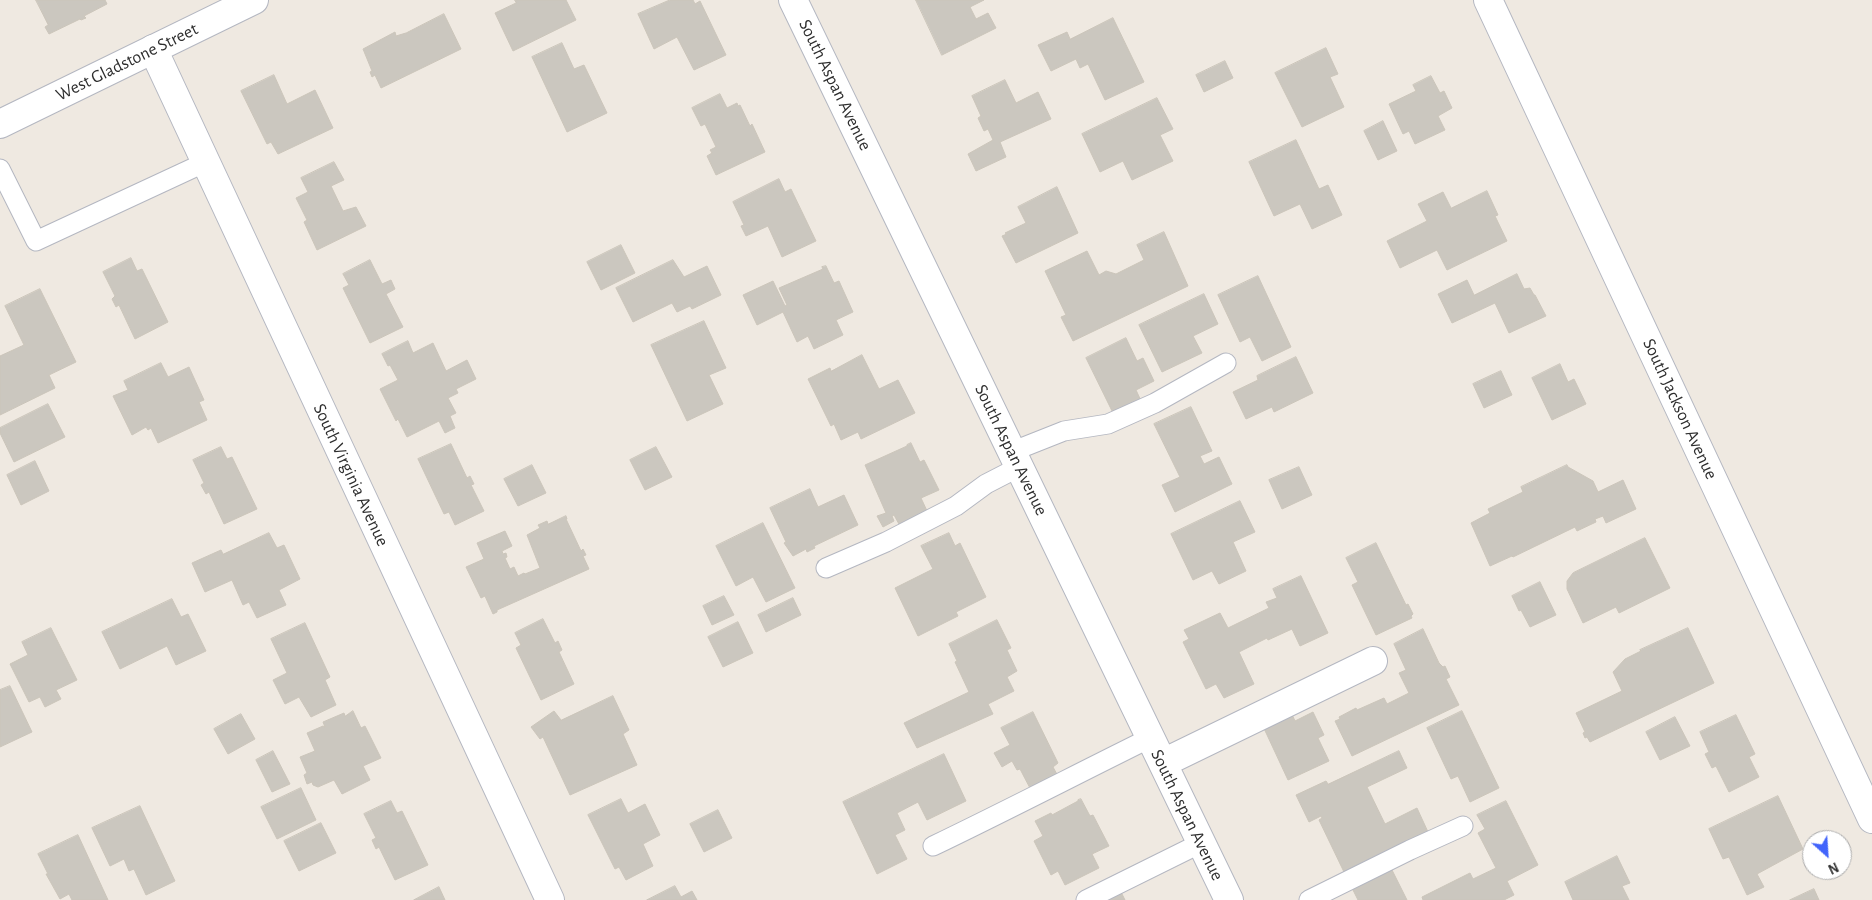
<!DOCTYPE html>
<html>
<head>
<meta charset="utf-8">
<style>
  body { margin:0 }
  #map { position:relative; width:1872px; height:900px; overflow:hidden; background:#efe9e1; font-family:"Alegreya Sans",sans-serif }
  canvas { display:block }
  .north { position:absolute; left:1802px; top:830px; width:50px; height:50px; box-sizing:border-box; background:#fff; border:1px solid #ababab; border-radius:50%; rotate:154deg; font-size:14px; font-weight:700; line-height:20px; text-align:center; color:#2e2e2e }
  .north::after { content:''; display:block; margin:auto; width:18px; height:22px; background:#4264fb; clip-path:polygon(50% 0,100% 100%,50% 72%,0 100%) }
</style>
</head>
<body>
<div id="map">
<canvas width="1872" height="900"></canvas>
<div class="north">N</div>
</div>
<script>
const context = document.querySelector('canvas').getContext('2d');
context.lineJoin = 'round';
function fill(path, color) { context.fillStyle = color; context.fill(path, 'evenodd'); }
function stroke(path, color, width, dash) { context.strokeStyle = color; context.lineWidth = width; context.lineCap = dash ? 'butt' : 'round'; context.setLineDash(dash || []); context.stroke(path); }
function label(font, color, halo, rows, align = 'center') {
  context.font = font + ' "Alegreya Sans",sans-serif'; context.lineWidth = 4.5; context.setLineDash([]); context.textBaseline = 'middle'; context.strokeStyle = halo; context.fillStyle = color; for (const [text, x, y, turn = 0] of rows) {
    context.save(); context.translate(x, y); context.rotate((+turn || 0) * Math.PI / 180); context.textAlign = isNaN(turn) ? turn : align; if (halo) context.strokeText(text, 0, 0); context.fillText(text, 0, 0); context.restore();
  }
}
const building = new Path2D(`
  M36 0H105L107 4 84 16 86 18 81 20 80 19 49 34 45 27 48 25Z
  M515 0H566L576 20 513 51 495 13 516 3Z
  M670 0H693L695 4 700 1 726 55 694 70 677 37 654 49 638 14Z
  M916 0H984L970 7 976 19 988 13 996 28 942 55Z
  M444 14 461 49 381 88 375 75 372 77 370 72 372 71 363 49 395 32 396 36 406 33Z
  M1113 18 1144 82 1105 100 1088 64 1080 68 1076 59 1051 71 1038 45 1067 32 1070 39Z
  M562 43 574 69 584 65 607 113 567 132 532 57Z
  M1326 48 1338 74 1330 77 1344 107 1302 127 1275 73Z
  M1225 61 1233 78 1204 92 1196 75Z
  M274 75 287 104 315 90 333 128 278 154 271 142 267 144 241 91Z
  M1431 76 1440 93 1444 91 1452 108 1438 116 1445 130 1415 144 1409 131 1403 134 1389 104 1416 91 1413 85Z
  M1005 80 1016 103 1038 92 1051 119 1000 142 1006 157 976 171 968 154 993 140 988 129 984 131 978 118 981 116 972 96Z
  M720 94 727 108 737 103 738 106 740 105 750 126 752 124 765 152 716 175 707 156 712 153 710 150 716 147 705 124 701 126 692 108Z
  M1157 98 1173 129 1160 135 1173 161 1132 180 1123 161 1100 172 1082 134Z
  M1383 121 1397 151 1378 160 1364 131Z
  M1296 140 1319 189 1328 185 1342 215 1312 229 1300 204 1274 216 1249 162Z
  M334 162 344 180 331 186 343 211 356 207 366 226 317 250 304 222 307 220 296 198 308 192 301 178Z
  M779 179 785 192 791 189 816 241 782 257 768 226 746 236 741 226 744 225 733 202Z
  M1057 187 1078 233 1016 263 1002 236 1007 234 1005 233 1026 223 1018 207Z
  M1487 191 1498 215 1495 216 1507 241 1447 270 1437 250 1400 268 1387 241 1427 221 1418 204 1443 192 1451 208Z
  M1164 232 1188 286 1073 341 1061 317 1066 315 1045 271 1087 251 1099 275 1106 271 1116 274 1144 260 1137 245Z
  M621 245 635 273 601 290 587 262Z
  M131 258 137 271 142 269 168 322 135 339 119 305 116 307 112 299 115 296 103 272Z
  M370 260 382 284 391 280 395 289 386 294 403 327 370 343 343 288 349 285 343 274Z
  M673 260 684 277 707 266 721 295 692 309 690 306 677 312 672 303 633 322 616 288Z
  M826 266 834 283 839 281 853 312 836 320 843 335 814 349 808 336 797 342 783 312 757 325 743 295 773 281 785 306 787 305 779 288 823 269 822 267Z
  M1517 274 1524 289 1530 288 1534 295H1535L1546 316 1509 333 1495 303 1452 323 1438 294 1467 280 1474 295Z
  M1258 276 1291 347 1262 361 1250 337 1240 342 1218 295Z
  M40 289 76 362 49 375 55 388 0 415V356L24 345 5 306Z
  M1204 294 1218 324 1193 336 1202 353 1162 372 1139 325Z
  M704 321 726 368 709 375 723 404 687 421 651 345Z
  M1126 338 1137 361 1143 358 1154 381 1136 390 1142 403 1115 417 1086 358Z
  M408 341 413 353 433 343 446 371 467 360 476 379 456 389 458 393 448 398 456 413 450 416 455 428 445 433 439 421 407 437 398 419 396 421 380 389 398 380 390 365 388 366 382 354Z
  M862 355 879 389 898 380 915 413 861 439 858 432 841 440 834 424 831 426 808 379 830 368 831 371Z
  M1296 357 1313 393 1274 412 1272 407 1246 419 1233 392 1258 380 1257 376Z
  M161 363 168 377 189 367 204 400 199 402 207 420 158 443 151 428 148 430 146 427 132 435 113 396 128 390 124 381Z
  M1560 364 1568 382 1574 379 1586 404 1552 420 1532 378Z
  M1501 371 1512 395 1484 408 1473 384Z
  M48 404 65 437 14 462 0 433V428Z
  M1191 407 1212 451 1200 456 1204 464 1219 457 1232 484 1175 512 1162 485 1180 477 1154 424Z
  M911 443 920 462 924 460 939 490 921 498 928 513 900 526 894 515 892 516 894 521 883 527 877 516 886 513 865 465 907 446V445Z
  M451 444 467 478 470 476 474 484 471 485 484 511 455 525 449 512 444 514 418 459Z
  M221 447 227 459 232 457 257 509 224 524 209 492 206 494 201 485 204 483 193 460Z
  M656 447 672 477 645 490 630 460Z
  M35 461 49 491 21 505 7 475Z
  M532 465 546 493 518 506 504 479Z
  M1567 465 1568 467 1593 481 1598 492 1623 480 1636 509 1606 523 1603 516 1595 519 1596 522 1577 531 1575 527 1513 557 1512 556 1490 566 1471 523 1490 513 1488 509 1523 492 1521 487Z
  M1299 467 1312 495 1282 509 1269 480Z
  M810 489 818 507 844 495 858 525 814 546 815 548 807 552 806 549 793 556 784 543 786 542 770 508Z
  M1240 501 1255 532 1233 542 1246 571 1219 584 1212 571 1193 580 1171 534Z
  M566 516 567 519H566L581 551 583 549 586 555 583 556 589 569 497 610V612L493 614 485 596 481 598 466 567 484 559 477 543 505 531 512 546 502 551 503 554 506 553 507 557 505 558 510 569 514 567 518 576 524 573 525 574 540 568 527 535 540 528 538 525 547 521 548 524Z
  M763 523 795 588 766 602 753 577 736 586 716 546Z
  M269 533 277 548 284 545 300 579 279 590 286 605 257 618 249 602 243 605 232 580 205 592 192 563 221 550 223 554Z
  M949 533 955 546 960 543 986 597 956 612 958 616 918 636 895 588 933 569 921 546Z
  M1645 538 1670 588 1619 613 1616 607 1583 623 1567 589V581L1573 573Z
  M1376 543 1406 605 1408 604 1413 614 1411 616 1412 618 1376 635 1352 585 1358 582 1346 558Z
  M1301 576 1328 633 1300 646 1292 629 1268 640 1267 638 1239 652 1254 684 1224 698 1216 684 1206 689 1183 642 1189 639 1184 630 1220 613 1228 628 1269 608 1266 602 1277 598 1273 589Z
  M1540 582 1556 615 1530 627 1521 610 1519 611 1512 596Z
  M724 596 734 615 712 625 703 606Z
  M793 598 801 615 766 632 758 615Z
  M172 599 181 617 188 614 206 651 176 665 167 646 120 669 102 632Z
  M543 619 555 643 558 641 562 650 559 652 574 684 541 700 516 648 521 645 515 633Z
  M997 620 1011 648 1007 650 1017 671 1007 677 1014 691 988 704 993 714 917 748 904 723 969 692 955 662 957 661 949 644Z
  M738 622 753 653 723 667 708 637Z
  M305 623 330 677 325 680 336 705 311 717 299 697 285 704 273 680 287 673 271 639Z
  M51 628 77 680 56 690 61 699 45 707 40 697 29 702 10 664 28 655 22 642Z
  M1688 628 1714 683 1590 742 1587 737 1585 738 1583 733 1585 732 1576 713 1622 691 1613 672 1625 659 1641 651 1640 650Z
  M1423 629 1439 663 1443 667 1445 666 1450 677 1446 679 1459 705 1352 756 1335 721 1340 719 1339 717 1356 708 1357 710 1384 698 1387 704 1409 693 1399 673 1406 670 1394 644Z
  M10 686 32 732 0 747V690Z
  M613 696 629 730 623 734 637 765 570 795 543 737 540 739 531 727 554 711 561 720Z
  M1289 708 1295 721 1313 712 1324 735 1318 738 1329 761 1288 780 1261 722Z
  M353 711 361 728 365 726 381 758 363 766 370 780 342 794 334 780 318 787 313 785 312 782 307 784 304 775 307 773 300 757 315 751 307 733 323 726 325 727 323 722 344 713 345 716Z
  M1462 711 1499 788 1470 802 1458 776 1451 779 1427 728Z
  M1033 712 1058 763 1053 767 1059 778 1032 792 1020 769 1017 770 1012 761 1002 767 994 753 1010 745 1001 728Z
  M241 714 255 739 228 754 214 729Z
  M1736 715 1755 754 1749 757 1759 777 1729 792 1716 766 1712 768 1705 754 1709 752 1700 732Z
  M1675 717 1690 746 1660 760 1646 732Z
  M273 751 290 784 272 792 256 760Z
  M1399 751 1407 768 1367 787 1385 824 1417 808 1428 832 1344 872 1319 820 1322 818 1321 816 1309 822 1296 795 1326 781 1328 784Z
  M944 754 966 801 927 820 918 802 897 813 905 830 895 835 907 859 877 874 843 802Z
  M301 788 316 820 277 839 261 807Z
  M1778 796 1803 849 1757 874 1764 887 1747 895 1729 857 1723 859 1709 829Z
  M621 799 628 813 645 804 660 835 643 844 653 866 626 880 619 867 615 869 588 815Z
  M1081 799 1090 816 1093 815 1109 846 1092 854 1099 868 1065 885 1058 871 1051 875 1034 841 1043 836 1035 821 1051 813 1052 815 1078 801V800Z
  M391 801 397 813 402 811 428 865 395 880 379 847 376 849 372 840 376 838 364 814Z
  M1506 801 1538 865 1507 881 1514 895 1504 900H1423L1422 897 1470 873 1473 879 1496 868 1478 833 1485 829 1477 815Z
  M140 806 175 881 146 895 134 869 129 871 124 859 110 866 92 828Z
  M718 810 732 838 704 852 690 824Z
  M321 823 336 853 299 871 284 841Z
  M78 835 108 900H72L69 894 60 899 46 874H48L38 854Z
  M1617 856 1630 883 1622 886 1629 900H1573L1565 882Z
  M1389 864 1407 900H1358L1350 884Z
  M675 886 681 897 692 891 697 900H647Z
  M439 887 445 900H414Z
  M1119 888 1125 900H1095Z
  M1814 889 1819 900H1790Z`);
fill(building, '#cbc7bf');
stroke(building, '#cbc5ba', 1);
const lane = new Path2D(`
  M0 169 36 241 206 162
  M1011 452 1064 431 1108 424 1155 403 1226 363
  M826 568 886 542 956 506 986 484 1019 467
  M933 846C1006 811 1077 774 1150 738
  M1086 900 1201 843
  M1309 900 1410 850 1463 826`);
const street = new Path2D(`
  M793 0 1229 900
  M1488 0 1872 819
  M153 49 550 900
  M1163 763 1373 661`);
const secondary = new Path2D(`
  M0 124 254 0`);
stroke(lane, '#b4b7c1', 21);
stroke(street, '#b4b7c1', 30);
stroke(secondary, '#b4b7c1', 30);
stroke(lane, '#fff', 19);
stroke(street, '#fff', 28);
stroke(secondary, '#fff', 28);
label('18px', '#2e2e2e', '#fff', [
  ["West Gladstone Street",127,62,-26],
  ["South Aspan Avenue",835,85,64],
  ["South Jackson Avenue",1680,409,65],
  ["South Aspan Avenue",1011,450,64],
  ["South Virginia Avenue",351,475,65],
  ["South Aspan Avenue",1187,815,64]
]);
</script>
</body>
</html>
